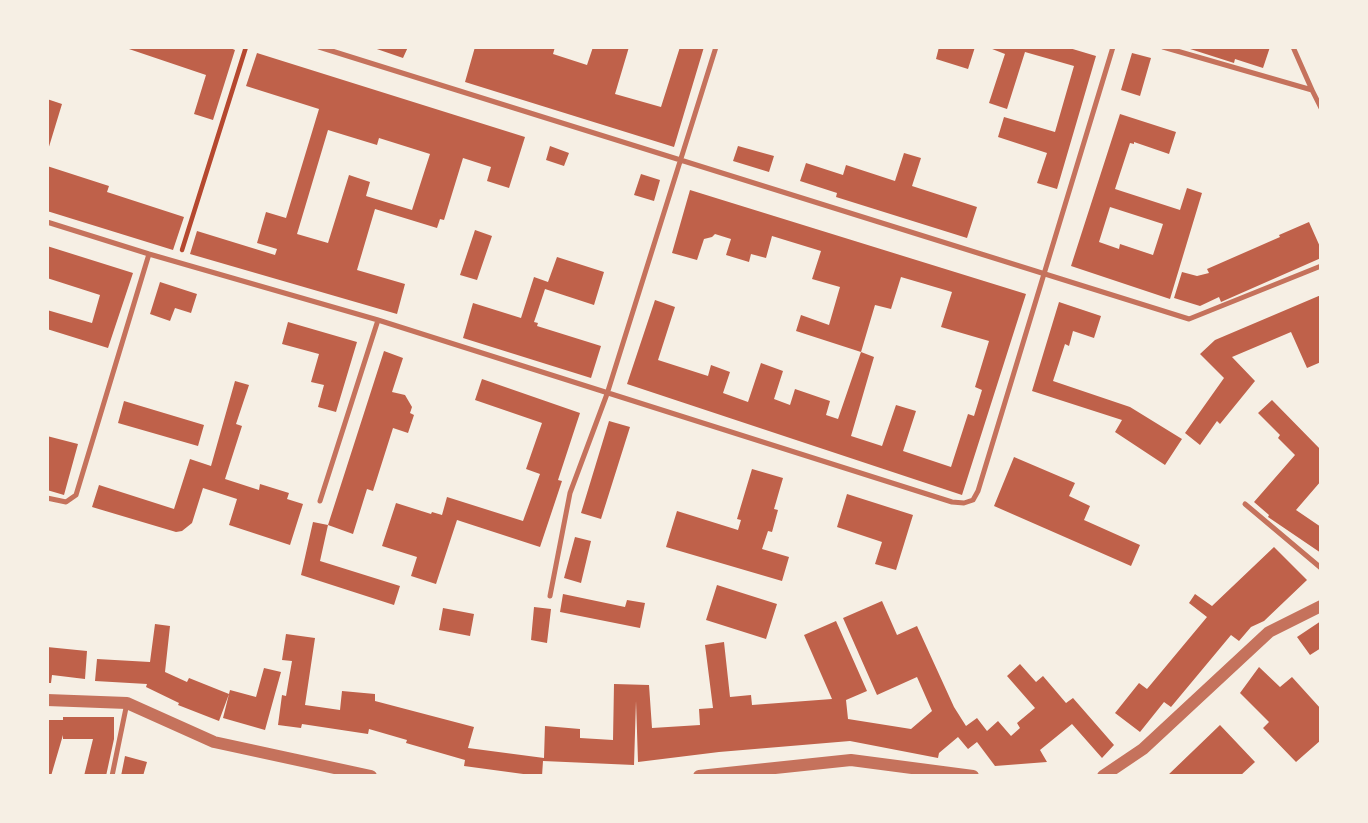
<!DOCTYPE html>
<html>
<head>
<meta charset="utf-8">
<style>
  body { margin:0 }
  #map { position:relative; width:1368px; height:823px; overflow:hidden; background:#f6efe4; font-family:Spectral,serif }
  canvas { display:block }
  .frame { position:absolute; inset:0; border:49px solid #f6efe4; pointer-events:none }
</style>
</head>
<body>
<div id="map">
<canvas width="1368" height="823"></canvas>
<div class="frame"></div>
</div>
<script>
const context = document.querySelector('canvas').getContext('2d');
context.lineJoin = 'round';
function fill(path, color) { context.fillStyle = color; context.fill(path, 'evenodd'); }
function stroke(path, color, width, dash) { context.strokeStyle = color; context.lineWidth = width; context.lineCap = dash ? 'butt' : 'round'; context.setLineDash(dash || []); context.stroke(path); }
fill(new Path2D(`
  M123 47H228L235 50 213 120 194 114 206 75Z
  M371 47H408L403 58Z
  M475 47H555L553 54 587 65 593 47H629L615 94 661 107 680 47H704L674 147 465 82Z
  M939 47H975L968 69 936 59Z
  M987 47H1066L1096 56 1057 189 1037 183 1047 153 998 137 1004 117 1055 132 1074 66 1025 52 1007 109 989 103 1005 54Z
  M1270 47 1263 68 1235 59 1234 63 1187 48Z
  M257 53 525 137 509 188 487 181 491 167 463 158 444 220 440 219 437 228 375 209 357 270 405 284 397 314 190 254 197 231 275 255 277 249 257 243 266 212 286 218 319 109 246 86ZM328 130 377 145 379 138 430 154 412 210 366 196 370 182 349 175 328 243 297 234Z
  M1132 53 1151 58 1140 96 1121 90Z
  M47 99 62 104 48 150H47Z
  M1120 114 1176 132 1169 154 1134 142V144L1130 143 1115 189 1180 210 1187 188 1202 193 1170 299 1071 266ZM1110 207 1163 224 1153 255 1120 244 1119 249 1099 242Z
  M550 146 569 153 564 166 546 160Z
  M738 146 774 156 769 172 733 161Z
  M904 153 921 158 912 186 977 207 967 238 836 197 837 193 800 181 806 163 843 175 846 165 895 181Z
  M47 166 109 186 107 192 184 217 173 250 47 211Z
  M641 174 660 180 654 201 634 195Z
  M690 190 1026 294 962 495 627 384 655 300 675 307 658 360 708 376 711 365 730 372 723 393 748 402 761 363 783 371 774 399 790 405 795 389 830 401 826 415 838 419 861 352 796 331 801 315 829 325 840 287 812 279 821 251 772 236 766 258 751 254 749 262 726 255 731 239 715 234 712 237 704 239 697 260 672 253ZM901 277 952 292 941 327 989 341 975 387 982 390 974 416 968 414 951 467 903 451 916 411 896 405 882 446 851 436 874 357 861 352 875 305 891 309Z
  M1309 222 1321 249V258L1221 302 1219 297 1200 306 1174 298 1182 272 1197 276 1209 273 1207 269 1280 237 1279 235Z
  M475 230 492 236 477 280 460 275Z
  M47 246 133 273 108 348 47 329V310L92 323 100 295 47 278Z
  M557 257 604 272 594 305 545 289 534 322 538 323 537 326 601 346 591 378 463 338 473 303 521 318 534 277 548 282Z
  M160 282 197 294 191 313 175 308 170 321 150 314Z
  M1321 295V362L1307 368 1291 332 1232 357 1255 381 1220 424 1217 421 1200 445 1185 433 1224 378 1200 354 1215 340Z
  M1059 302 1101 316 1094 338 1073 331 1069 346 1065 344 1053 381 1130 407 1182 439 1165 465 1115 432 1122 420 1032 391Z
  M288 322 357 342 336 412 318 407 324 385 311 382 319 354 282 344Z
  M384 351 403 358 392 392 405 395 412 407 410 413 414 415 408 433 393 428 373 491 367 489 353 534 328 525Z
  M482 379 580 413 558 480 562 481 540 547 457 520 436 584 411 576 417 557 382 546 396 503 431 514 432 512 442 515 447 497 523 521 540 474 526 469 542 423 475 400Z
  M235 381 249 385 236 424 242 426 225 479 259 490 260 484 289 493 287 499 303 504 290 545 229 525 237 499 203 488 192 523 182 531 176 532 92 507 99 485 174 509 190 459 211 466Z
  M1272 400 1321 450V481L1296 510 1321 527V553L1268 517 1269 515 1254 502 1295 455 1278 438 1280 435 1258 413Z
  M124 401 204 425 198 446 118 423Z
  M609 421 630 427 601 519 581 513Z
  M47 436 78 444 64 495 47 490Z
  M1014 457 1075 483 1069 496 1090 506 1084 520 1140 545 1131 566 994 506Z
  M752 469 783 478 774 509 778 510 772 532 768 531 762 549 789 557 782 581 666 547 677 511 738 530 741 520 737 519Z
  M847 494 913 515 896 570 875 564 882 542 837 527Z
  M313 522 328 525 320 561 400 586 394 605 301 575Z
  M575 537 591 541 581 583 564 578Z
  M1274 547 1307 580 1264 621 1251 627 1239 641 1231 635 1171 707 1164 702 1140 732 1115 713 1139 683 1147 689 1207 617 1189 603 1195 594 1212 606Z
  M717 585 777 604 766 639 706 620Z
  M563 594 625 607 627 600 645 603 640 628 560 612Z
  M882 601 897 635 917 626 954 707 966 726 977 718 987 731 998 721 1011 736 1020 728 1017 723 1035 708 1007 676 1020 664 1036 682 1043 676 1066 703 1073 698 1114 745 1102 758 1072 724 1040 750 1047 762 995 766 977 742 968 749 958 737 939 753 938 758 850 741 719 752 638 762 636 701 634 765 543 761 542 776H538L464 766 465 760 406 743 407 740 369 729 368 734 302 724 301 728 278 725 282 695 286 696 292 661 282 660 286 634 315 638 305 705 340 710 342 691 375 694V701L474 727 468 748 544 758 545 726 580 729V738L613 740 614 684 649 685 652 728 700 725 699 709 713 708 705 645 724 642 730 697 751 695 752 705 832 699 804 635 836 621 867 691 846 700 848 719 911 729 932 711 917 677 877 695 843 618Z
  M534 607 551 609 547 643 531 640Z
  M443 608 474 614 470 636 439 630Z
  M1321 621V648L1310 655 1297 637Z
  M155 624 170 626 165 672 187 682 189 678 229 694 219 721 178 705 179 703 146 687 147 684 95 681 97 659 150 662Z
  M47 647 87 651 85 679 52 675 51 683H47Z
  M1259 667 1280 687 1292 677 1321 709V740L1296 762 1263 728 1269 722 1240 693Z
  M264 668 281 672 265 730 223 718 230 690 256 697Z
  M63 717H114V739L106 776H84L93 739H63V735L51 776H47V720H63Z
  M1220 725 1255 762 1240 776H1167Z
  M125 756 147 762 143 776H121Z`), '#bf614a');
stroke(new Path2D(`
  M182 250 246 47`), '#b5482f', 4.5);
stroke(new Path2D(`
  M319 47 1189 319 1321 266
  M1163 47 1312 90 1293 47
  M1312 90 1321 108
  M47 222 149 254 378 320 952 502 964 503 973 500 978 491 1113 47
  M47 498 66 502 76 495 149 254
  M320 501 378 320
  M1245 504 1321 568
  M550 596 570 493 607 394 716 47
  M112 776 127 703`), '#c5725c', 5);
stroke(new Path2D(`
  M47 700 127 703 214 742 371 776
  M699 776 851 760 973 776
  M1103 776 1143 749 1269 632 1321 606`), '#c5725c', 12);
</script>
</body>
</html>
